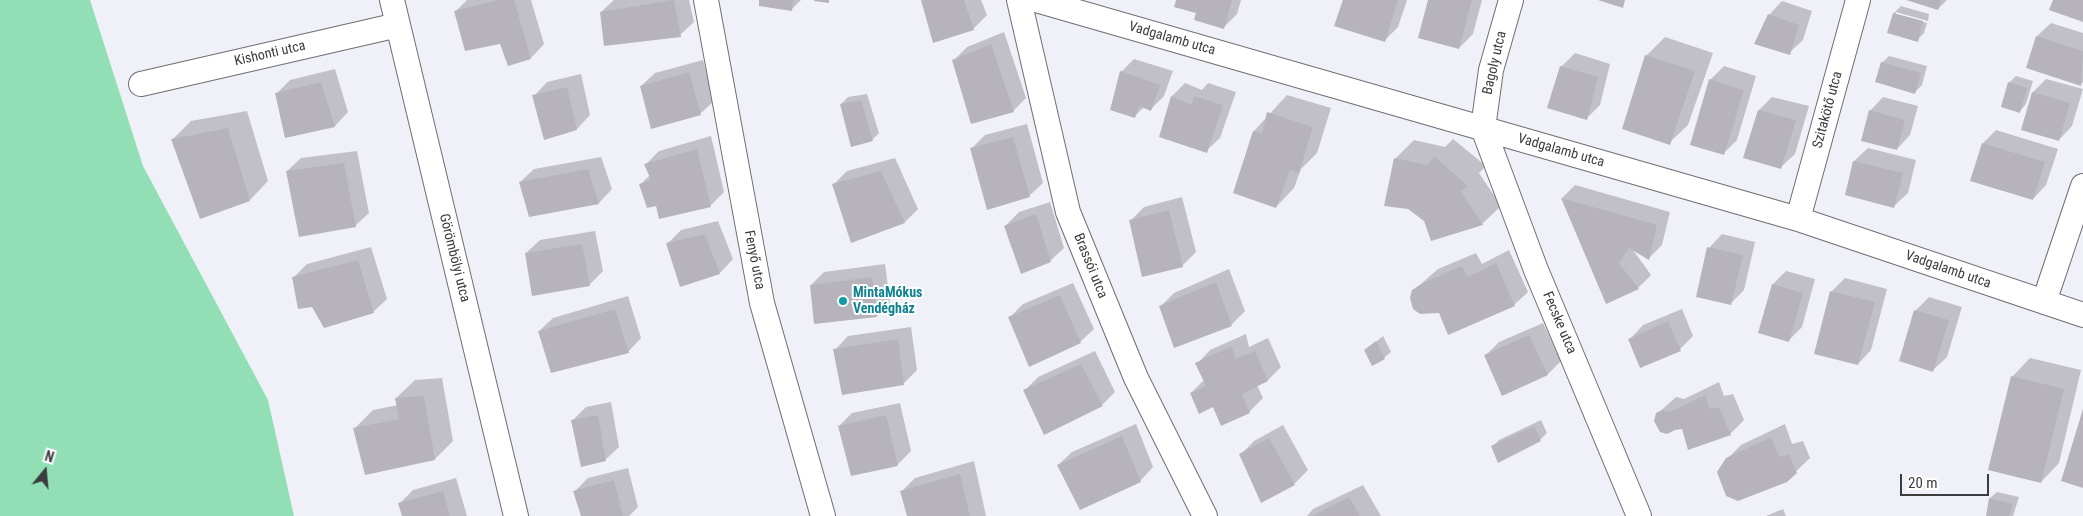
<!DOCTYPE html>
<html>
<head>
<meta charset="utf-8">
<style>
  body { margin:0 }
  #map { position:relative; width:2083px; height:516px; overflow:hidden; background:#f0f1f8; font-family:"Roboto Condensed",sans-serif }
  canvas { display:block }
  .north { position:absolute; left:20px; top:446px; width:50px; height:50px; -webkit-text-stroke:4px #fff; paint-order:stroke; rotate:17deg; font-size:14px; font-weight:700; line-height:20px; text-align:center; color:#3b3c3e }
  .north::after { content:''; display:block; margin:auto; width:18px; height:22px; background:#3b3c3e; clip-path:polygon(50% 0,100% 100%,50% 72%,0 100%) }
  .scale { position:absolute; left:1900px; top:474px; width:89px; height:22px; box-sizing:border-box; border:2px solid #3b3c3e; border-top:0; padding-left:6px; font-size:15px; line-height:18px; white-space:nowrap; color:#3b3c3e; -webkit-text-stroke:4px #fff; paint-order:stroke }
</style>
</head>
<body>
<div id="map">
<canvas width="2083" height="516"></canvas>
<div class="north">N</div>
<div class="scale">20 m</div>
</div>
<script>
const context = document.querySelector('canvas').getContext('2d');
context.lineJoin = 'round';
function fill(path, color) { context.fillStyle = color; context.fill(path, 'evenodd'); }
function stroke(path, color, width, dash) { context.strokeStyle = color; context.lineWidth = width; context.lineCap = dash ? 'butt' : 'round'; context.setLineDash(dash || []); context.stroke(path); }
function label(font, color, halo, rows, align = 'center') {
  context.font = font + ' "Roboto Condensed",sans-serif'; context.lineWidth = 4; context.setLineDash([]); context.textBaseline = 'middle'; context.strokeStyle = halo; context.fillStyle = color; for (const [text, x, y, turn = 0] of rows) {
    context.save(); context.translate(x, y); context.rotate((+turn || 0) * Math.PI / 180); context.textAlign = isNaN(turn) ? turn : align; if (halo) context.strokeText(text, 0, 0); context.fillText(text, 0, 0); context.restore();
  }
}
fill(new Path2D(`
  M0 0H90L143 166 268 400 294 516H0Z`), '#92dfb6');
fill(new Path2D(`
  M467 0H531L544 44 531 58 456 11Z
  M614 0H689L694 22 680 35 601 12Z
  M760 0H801L791 10Z
  M922 0H981L987 15 973 29Z
  M1177 0H1241L1237 14 1224 27Z
  M1344 0H1407L1398 27 1385 40Z
  M1429 0H1482L1473 34 1459 48Z
  M1909 0H1947L1938 9Z
  M1782 1 1812 11 1803 40 1789 53 1769 15Z
  M1901 6 1929 14 1928 21 1896 12V15L1927 23 1924 33 1917 40 1888 32 1894 13Z
  M2051 23 2083 33V82L2081 84 2037 36Z
  M1004 32 1026 98 1013 111 953 61 967 47Z
  M1665 37 1713 53 1688 125 1669 143 1646 56Z
  M1575 53 1610 64 1600 105 1586 119 1561 67Z
  M1889 56 1927 66 1922 85 1915 92 1882 63Z
  M1134 59 1173 71 1164 96 1151 109 1144 107 1135 116 1121 72Z
  M703 60 714 101 700 114 641 86 655 73Z
  M1724 66 1756 76 1737 140 1724 153 1710 80Z
  M335 69 348 112 335 126 286 137 276 94 290 80Z
  M581 74 590 115 577 129 534 96 547 82Z
  M2016 76 2033 81 2026 104 2020 111 2009 83Z
  M2046 79 2083 89 2072 126 2059 140 2033 92Z
  M1185 83 1202 90 1208 83 1236 92 1220 138 1206 151 1172 96Z
  M867 94 879 133 872 140 841 104 848 97Z
  M1287 95 1331 108 1317 153 1301 169 1294 188 1276 207 1254 131Z
  M1772 97 1809 106 1795 154 1781 167 1759 110Z
  M1883 97 1918 106 1910 135 1897 149 1870 111Z
  M247 111 268 181 250 200 172 140 191 121Z
  M1027 124 1043 183 1029 196 972 148 985 135Z
  M1996 130 2058 149 2046 185 2033 199 1983 143Z
  M711 136 724 192 710 206 657 205 641 184 650 175 646 164 659 151Z
  M1453 139 1486 166 1479 173 1501 206 1482 224 1425 220 1395 159 1414 140 1445 147Z
  M1868 148 1916 160 1908 193 1894 206 1846 194 1854 161Z
  M357 151 369 213 355 226 287 171 301 158Z
  M601 157 612 189 599 203 520 182 534 169Z
  M895 158 918 209 905 222 852 241 833 185 847 171Z
  M1575 185 1670 212 1662 245 1649 258 1631 247 1651 275 1638 288 1607 302 1562 198Z
  M1182 197 1196 252 1183 265 1143 276 1130 221 1144 207Z
  M1050 202 1064 248 1050 261 1005 226 1019 212Z
  M718 221 733 259 720 273 681 285 667 244 681 230Z
  M595 231 603 271 590 284 533 294 526 253 540 240Z
  M1722 234 1755 242 1744 290 1731 303 1709 248Z
  M371 247 387 299 373 312 312 306 294 277 307 264Z
  M1509 250 1528 292 1514 305 1440 312 1414 290 1438 269 1476 253 1482 264Z
  M885 264 890 303 877 316 811 285 824 272Z
  M1229 269 1245 311 1231 325 1160 307 1174 293Z
  M1786 271 1815 279 1802 327 1788 341 1773 284Z
  M1845 278 1887 289 1871 350 1858 364 1815 353 1832 291Z
  M1073 283 1094 329 1080 342 1009 318 1023 304Z
  M628 296 641 338 628 352 539 331 553 318Z
  M1929 297 1962 307 1947 357 1933 370 1915 311Z
  M1682 309 1693 336 1680 349 1630 339 1643 325Z
  M1543 323 1561 361 1548 374 1486 355 1499 342Z
  M911 327 917 370 904 383 835 350 848 336Z
  M1246 334 1249 347 1268 338 1281 367 1268 380 1257 385 1263 398 1249 412 1213 405 1191 393 1204 380 1197 364 1210 350Z
  M1383 336 1391 352 1384 358 1366 350Z
  M1095 351 1115 392 1102 405 1025 390 1038 377Z
  M2030 358 2081 370 2059 463 2041 482 2012 377Z
  M442 378 453 441 435 459 354 429 373 410 398 405 396 398 415 380Z
  M1719 382 1724 396 1733 394 1744 420 1730 434 1683 428 1657 414 1676 397 1684 399Z
  M611 402 619 447 605 460 572 421 586 407Z
  M900 403 911 451 897 465 839 426 852 413Z
  M1541 420 1547 433 1540 440 1492 447 1499 440Z
  M1136 424 1153 467 1140 481 1058 465 1072 452Z
  M1785 424 1792 444 1803 441 1810 458 1786 481 1727 459 1741 445Z
  M1283 425 1308 470 1294 484 1262 501 1240 455 1254 441Z
  M974 461 986 516H908L902 491 915 478Z
  M628 468 638 507 629 516H582L575 491 588 478Z
  M456 478 467 516H403L399 504 413 490Z
  M1363 485 1381 516H1307L1313 509Z
  M1997 492 2019 497 2013 516H1987L1990 498Z
  M1783 509 1786 516H1766Z`), '#0003');
fill(new Path2D(`
  M498 0H514L531 59 508 66 500 44 465 51 454 11Z
  M674 0 681 37 604 46 600 12Z
  M759 0H793L792 11 759 6Z
  M814 0H829V3L814 1Z
  M921 0H964L974 30 933 43Z
  M1176 0H1232L1224 29 1194 20 1196 13 1174 7Z
  M1343 0H1398L1385 42 1334 26Z
  M1428 0H1472L1459 49 1418 38Z
  M1598 0H1625L1623 8Z
  M1906 0H1941L1938 10Z
  M2053 0H2083V22L2049 10Z
  M1893 13 1923 21 1918 42 1887 33Z
  M1768 14 1799 25 1790 55 1754 44Z
  M2036 36 2083 51 2081 86 2026 68Z
  M991 44 1014 112 971 124 952 60Z
  M1645 55 1695 71 1670 145 1622 129Z
  M1881 62 1921 73 1915 94 1875 82Z
  M1560 66 1598 77 1587 120 1547 108Z
  M1120 71 1160 85 1151 111 1139 106 1135 118 1110 110Z
  M689 72 701 115 651 129 640 86Z
  M1709 79 1744 90 1724 155 1690 145Z
  M321 82 335 127 285 138 275 93Z
  M2008 82 2027 88 2020 113 2001 107Z
  M567 87 577 130 544 140 532 95Z
  M2032 92 2070 103 2059 141 2021 130Z
  M1171 96 1191 105 1194 96 1223 105 1207 153 1159 137Z
  M861 100 873 141 851 147 840 104Z
  M1758 110 1796 120 1781 169 1743 158Z
  M1869 110 1905 120 1897 150 1861 141Z
  M1267 112 1313 127 1299 173 1290 170 1276 208 1233 193 1253 131 1262 133Z
  M228 128 250 201 200 219 171 139Z
  M1013 137 1030 197 987 210 970 148Z
  M1982 143 2045 162 2033 200 1970 181Z
  M697 149 711 207 659 219 656 206 647 208 639 184 651 180 644 164Z
  M1434 156 1468 186 1461 192 1483 225 1431 241 1424 221 1408 209 1384 206 1394 158 1427 165Z
  M1853 161 1903 173 1894 208 1845 195Z
  M344 163 356 227 299 237 286 171Z
  M588 169 599 204 529 217 519 182Z
  M881 171 905 223 851 243 832 184Z
  M1561 198 1657 225 1649 260 1629 248 1619 263 1639 289 1606 304Z
  M1169 210 1183 267 1142 277 1129 220Z
  M1036 214 1051 262 1021 274 1004 226Z
  M705 234 720 274 680 287 666 243Z
  M582 244 590 286 532 296 525 253Z
  M1707 247 1743 255 1731 305 1696 297Z
  M358 260 374 313 324 328 312 307 298 309 292 277Z
  M1496 263 1515 306 1448 335 1439 313 1420 314 1413 309 1410 298 1412 290 1423 283 1462 266 1468 277Z
  M872 277 877 317 814 324 810 285Z
  M1216 282 1232 326 1174 348 1159 306Z
  M1772 284 1803 293 1789 342 1758 333Z
  M1830 291 1875 302 1858 365 1814 354Z
  M1060 295 1081 343 1029 367 1008 317Z
  M615 309 629 353 551 373 538 331Z
  M1914 310 1949 320 1933 372 1899 361Z
  M1668 321 1681 351 1640 368 1628 339Z
  M1529 335 1548 375 1502 396 1484 355Z
  M898 339 904 385 842 395 833 349Z
  M1376 341 1385 359 1372 366 1364 350Z
  M1232 346 1235 359 1255 351 1268 381 1242 394 1250 413 1221 426 1213 407 1199 414 1190 393 1206 386 1195 363Z
  M1081 364 1103 406 1044 435 1023 390Z
  M2011 376 2064 389 2041 483 1988 470Z
  M1705 395 1710 409 1719 407 1731 435 1688 450 1682 429 1675 430 1667 434 1660 432 1654 421 1656 413 1662 410 1670 412Z
  M424 396 435 460 365 475 353 428 399 419 395 398Z
  M2083 409V488L2061 481Z
  M598 415 606 461 581 467 571 420Z
  M886 415 898 466 851 476 838 426Z
  M1534 426 1541 441 1498 463 1491 446Z
  M1122 436 1141 482 1080 510 1057 465Z
  M1771 437 1779 457 1789 454 1797 473 1787 482 1738 501 1726 496 1717 472 1726 458Z
  M1269 438 1295 485 1261 503 1239 454Z
  M960 474 970 516H907L900 491Z
  M614 480 623 516H581L573 491Z
  M443 491 450 516H402L398 503Z
  M1349 497 1360 516H1312Z
  M1989 498 2013 504 2009 516H1986Z`), '#b6b3ba');
const street = new Path2D(`
  M392 0 516 516
  M706 0 762 303 823 516
  M1019 0 1068 212 1136 378 1205 516
  M1036 0 1798 219 2083 315
  M1511 0 1491 70 1483 128 1536 270 1639 516
  M141 84 398 25
  M1798 219 1858 0
  M2044 302 2083 186`);
stroke(street, '#6d6d74', 26);
stroke(street, '#fff', 24);
for (const [x, y, r, color] of [
  [843,301,5,"#0f9aa8"]
]) { const dot = new Path2D(); dot.arc(x, y, r, 0, 2 * Math.PI); context.fillStyle = color; context.fill(dot); stroke(dot, '#fff', 2); }
label('14px', '#3b3c3e', '#fff', [
  ["Vadgalamb utca",1172,39,16],
  ["Kishonti utca",270,54,-13],
  ["Bagoly utca",1495,63,-77],
  ["Szitakötő utca",1828,110,-75],
  ["Vadgalamb utca",1561,151,16],
  ["Görömbölyi utca",454,258,76],
  ["Fenyő utca",754,260,79],
  ["Brassói utca",1090,266,68],
  ["Vadgalamb utca",1948,270,19],
  ["Fecske utca",1559,323,67]
]);
label('bold 14px', '#0d838f', '#fff', [
  ["MintaMókus",853,293],
  ["Vendégház",853,309]
], 'left');
</script>
</body>
</html>
